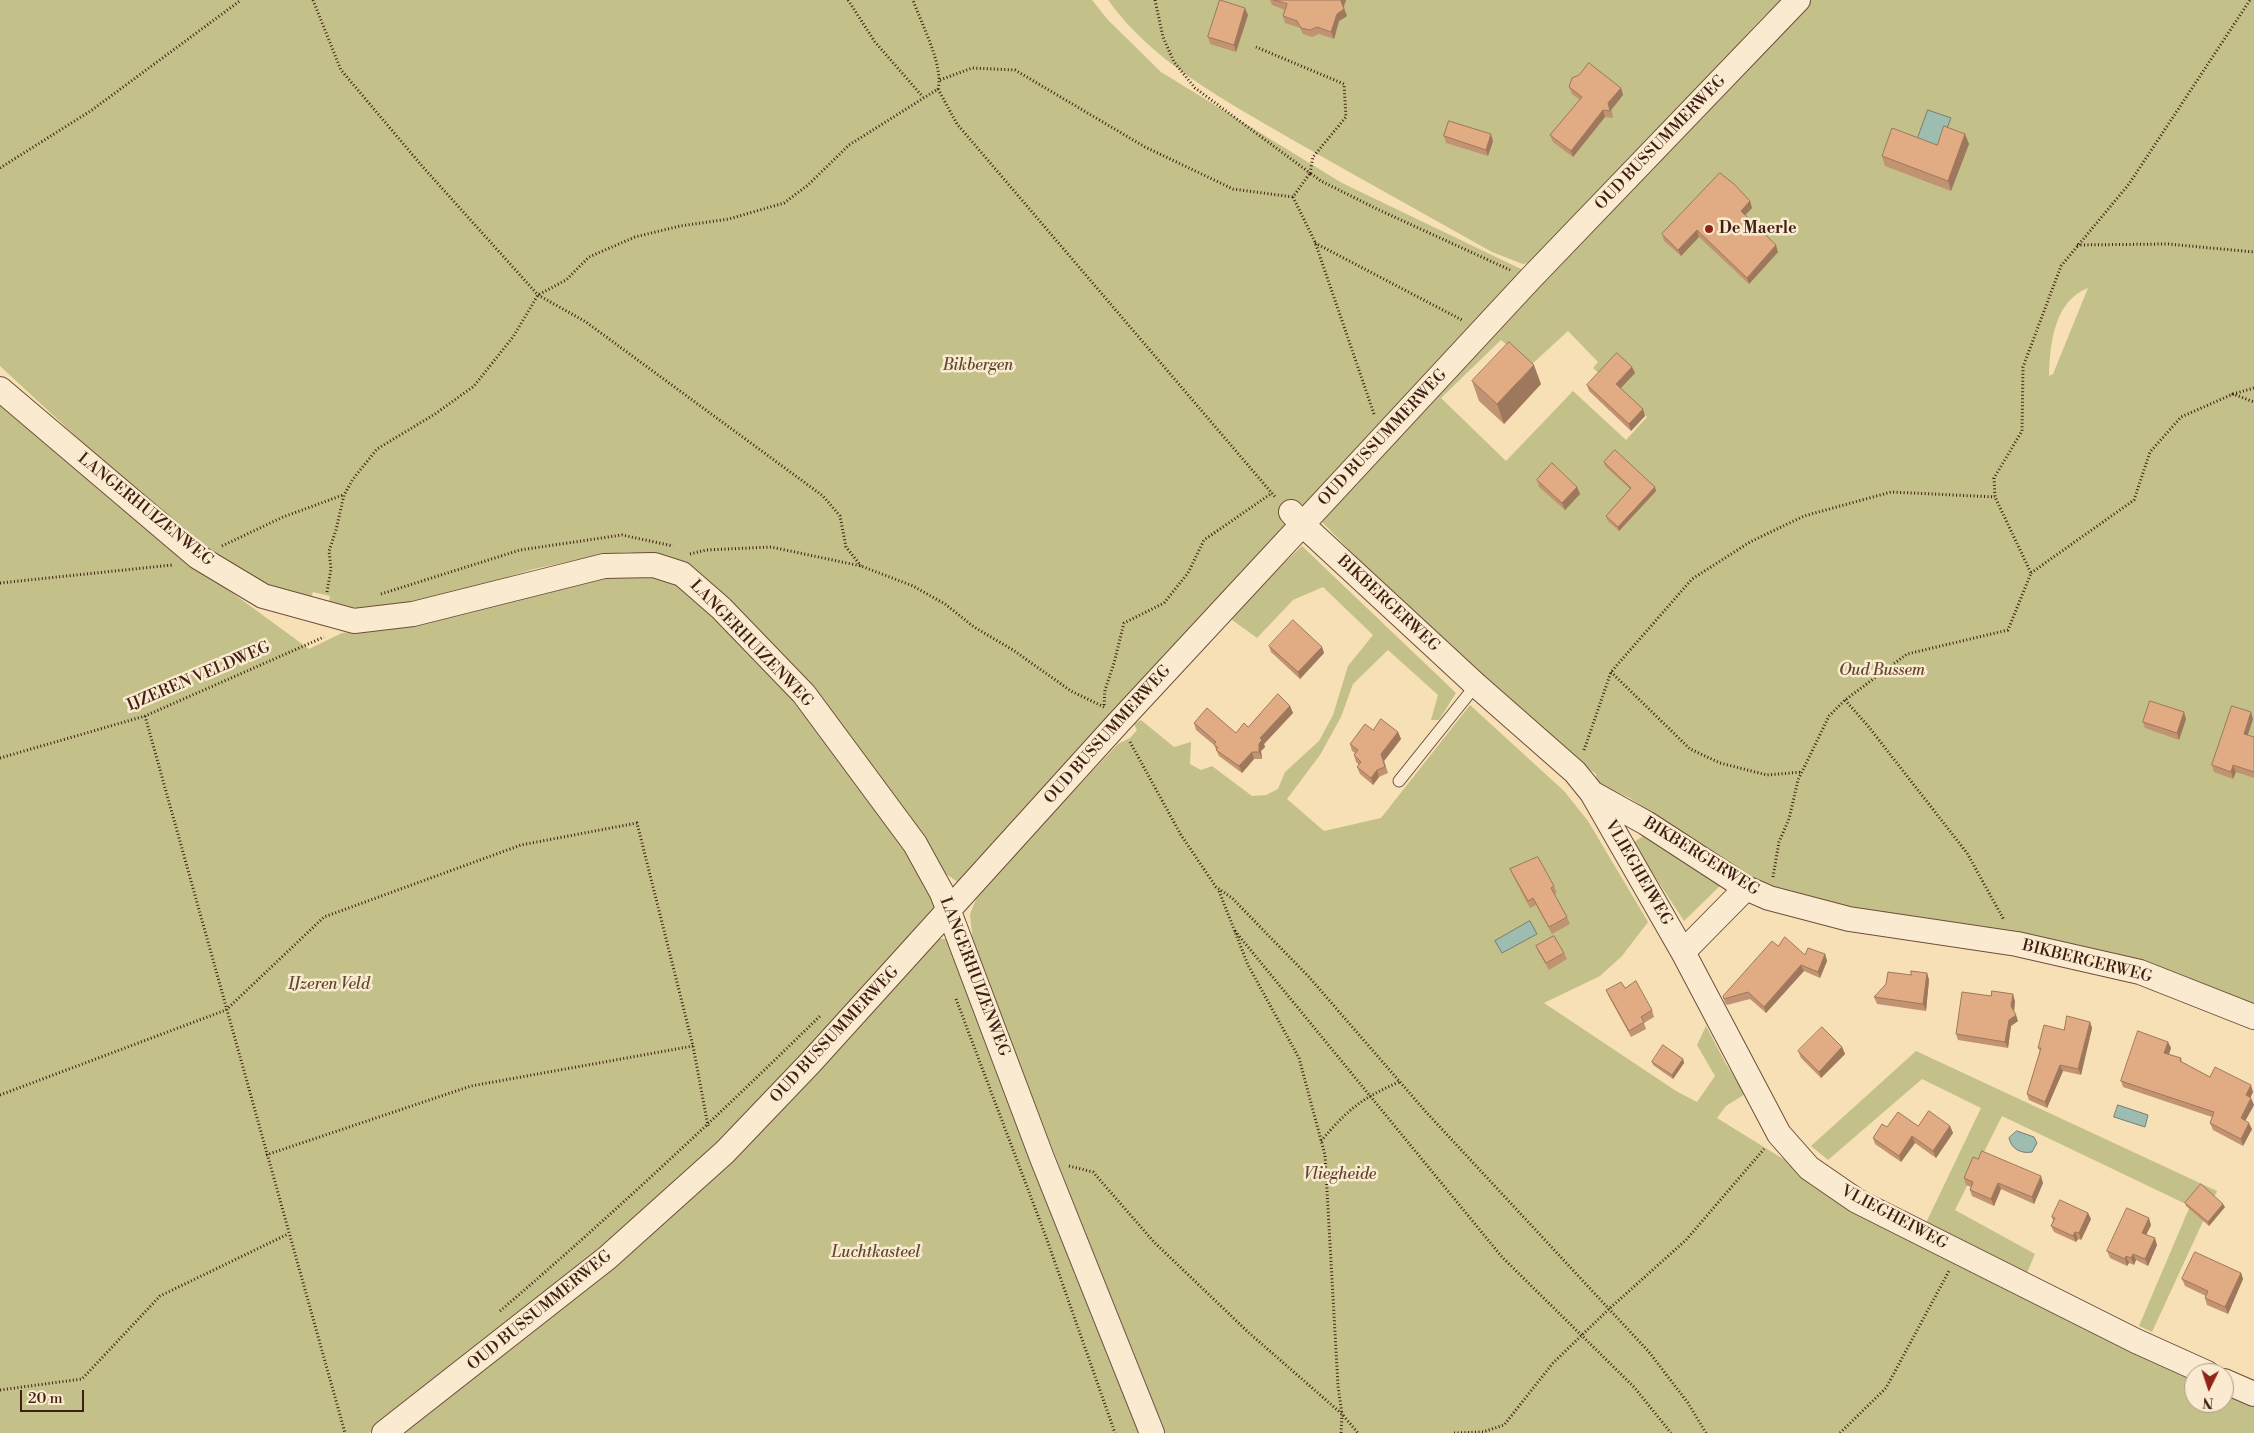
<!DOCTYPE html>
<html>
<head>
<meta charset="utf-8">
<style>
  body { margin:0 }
  #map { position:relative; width:2254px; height:1433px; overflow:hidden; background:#f7e0b6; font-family:"Libre Bodoni",serif }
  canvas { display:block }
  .north { position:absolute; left:2184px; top:1363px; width:50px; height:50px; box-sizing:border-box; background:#faebd0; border:1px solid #b09984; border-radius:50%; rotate:184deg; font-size:14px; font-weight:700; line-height:20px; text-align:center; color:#401e12 }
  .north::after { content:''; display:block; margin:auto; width:18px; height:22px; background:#8f2418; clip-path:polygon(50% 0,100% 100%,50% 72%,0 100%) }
  .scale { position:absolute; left:20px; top:1390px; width:64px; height:22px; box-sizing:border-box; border:2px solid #401e12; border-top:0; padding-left:6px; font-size:15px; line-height:18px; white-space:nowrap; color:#401e12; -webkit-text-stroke:4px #faebd0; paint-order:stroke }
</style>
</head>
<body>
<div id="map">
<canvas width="2254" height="1433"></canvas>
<div class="north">N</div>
<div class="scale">20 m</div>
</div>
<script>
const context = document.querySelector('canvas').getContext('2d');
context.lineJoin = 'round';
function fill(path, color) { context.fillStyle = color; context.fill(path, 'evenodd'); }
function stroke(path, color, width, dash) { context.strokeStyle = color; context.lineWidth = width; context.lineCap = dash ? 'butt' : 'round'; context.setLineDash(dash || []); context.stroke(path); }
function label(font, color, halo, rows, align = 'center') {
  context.font = font + ' "Libre Bodoni",serif'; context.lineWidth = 5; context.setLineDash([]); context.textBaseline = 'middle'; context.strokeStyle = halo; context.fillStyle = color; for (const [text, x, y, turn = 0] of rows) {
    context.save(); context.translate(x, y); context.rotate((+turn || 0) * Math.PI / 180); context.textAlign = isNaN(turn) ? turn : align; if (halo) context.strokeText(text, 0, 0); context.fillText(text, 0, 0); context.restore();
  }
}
fill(new Path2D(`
  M0 0H1092L1108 20 1161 72 1342 183 1546 281 1808 0H2254V1009L2178 973 2145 964 1809 902 1744 877 1630 798 1597 783 1596 774 1556 744 1441 644 1322 522 1385 453 1058 771 958 882 943 872 684 566 630 552 604 554 534 569 416 605 349 610 328 606 330 596 313 592 310 601 241 576 204 549 111 469 0 366ZM2088 288 2053 374 2049 376C2050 344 2054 301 2088 288ZM1568 331 1598 362 1593 368 1647 417 1626 440 1573 391 1506 461 1441 398 1501 340 1531 365Z
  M1108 0H1784L1763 17 1661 128 1532 262 1523 264 1492 252C1425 214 1357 177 1291 139 1226 101 1152 62 1108 0Z
  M0 394 201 570 309 649 342 633 421 622 607 574 667 577 691 595 757 660 861 773 938 903 923 919 886 971 747 1121 603 1253 369 1433H0Z
  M1302 546 1456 693 1439 720H1431L1438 695 1388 650 1353 684 1341 717 1320 755 1287 799 1324 831 1381 818 1470 705 1564 791 1588 821 1648 922 1622 956 1600 976 1544 1003 1676 1091 1697 1102 1715 1076 1697 1045 1706 1026 1726 1064 1745 1094 1726 1106 1717 1118 1814 1178 2194 1376V1403H2224V1389L2254 1403V1433H1163L973 944 970 914 979 892 1118 744 1130 738 1137 730 1134 724 1141 720 1174 747 1191 742 1190 764 1201 770 1212 766 1252 796 1266 795 1278 789 1285 772 1319 741 1333 715 1348 666 1373 635 1323 587 1293 600 1257 638 1228 617Z
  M1646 834 1724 882 1684 921 1633 843Z
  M936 939H948L1139 1433H400L550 1314Z
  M1916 1051 2217 1191 2152 1332 2139 1326 2190 1206 2002 1116 1955 1210 2035 1254 2026 1275 1924 1227 1981 1108 1922 1079 1828 1160 1811 1146Z`), '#c3c089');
const water = new Path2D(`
  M1928 110 1951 118 1937 154 1915 146Z
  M1530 921 1537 934 1502 953 1495 941Z
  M2118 1105 2148 1115 2145 1127 2114 1117Z
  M2017 1131 2034 1137 2037 1143 2032 1152C2021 1154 2011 1149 2009 1138Z`);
fill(water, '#9dbdb1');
stroke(water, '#787d71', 1);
const service = new Path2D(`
  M1399 781 1476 685`);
const minor = new Path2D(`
  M0 389 198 557 263 596 354 621 413 614 604 566 654 565 682 574 721 608 804 694 915 844 942 893 1042 1158 1152 1433
  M1291 512 1303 525 1476 685 1575 772 1592 793 1646 823 1746 888 1769 898 1849 919 2017 944 2140 972 2254 1017
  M1592 793 1683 952 1779 1134 1809 1168 1857 1201 2136 1341 2207 1373
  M1683 952 1746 888
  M2224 1381 2254 1394
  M384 1433 607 1258 725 1152 811 1062 1119 722 1530 279 1798 0`);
stroke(service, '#6e4e3b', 13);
stroke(minor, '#6e4e3b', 26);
stroke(new Path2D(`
  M313 0 341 70 422 166 538 295 586 322 823 496 840 516 846 547 861 566
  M848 0 875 42 923 97
  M1155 0 1163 37 1174 62 1195 88 1310 173 1313 157 1346 117 1344 84 1256 47
  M940 80 972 68 1015 70 1145 147 1233 189 1293 197
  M938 89 957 124 1276 498
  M0 168 92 110 241 0
  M1315 243 1462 320
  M2077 245 2168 244 2254 252
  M2254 388 2233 394 2254 402
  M1374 414 1315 242 1293 197 1310 173 1321 181 1377 209 1510 270
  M222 546 283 517 343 495
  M690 554 706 550 771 547 861 566 913 586 945 604 974 627 1013 650 1071 691 1104 707
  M2031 573 2134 500 2150 452 2181 417 2233 394
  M0 583 172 565
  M327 592 331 569 329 551 336 530 344 495 353 479 377 449 435 414 474 386 513 337 538 295 566 280 589 257 635 237 680 226 729 219 784 203 808 185 849 145 938 89C944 66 921 23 913 0
  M381 594 520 550 622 535 673 546
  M1611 672 1690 749 1720 763 1767 775 1802 772
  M1845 700 1868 726 1967 853 2004 920
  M1104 705 1105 690 1114 663 1124 623 1164 603 1188 573 1204 540 1272 493
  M145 716 345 1433
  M1130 742 1181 835 1216 887 1232 898 1309 977 1426 1112 1649 1352 1688 1403 1706 1433
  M1584 750 1611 672 1692 579 1750 542 1804 516 1891 492 1995 497
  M0 758 145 716 324 637
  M1773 877 1779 842 1789 819 1798 780 1829 716 1845 700 1907 654 2008 630 2031 573 1995 497 1994 478 2022 431 2023 367 2061 266 2129 184 2250 0
  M1219 891 1248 965 1299 1058 1325 1155 1338 1386 1342 1414 1341 1433
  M1235 931 1502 1257 1634 1387 1671 1433
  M956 999 1046 1237 1115 1433
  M0 1095 226 1010 324 917 521 845 637 823 693 1046 708 1126
  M1321 1141C1347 1110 1362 1098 1399 1082
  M266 1155 471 1086 693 1046
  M1069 1166 1093 1172 1154 1242 1248 1332 1342 1414 1358 1433
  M500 1311C611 1216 717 1117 821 1015
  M0 1390 82 1379 160 1296 288 1234
  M1454 1433 1483 1432 1504 1425 1553 1363 1609 1309 1686 1240 1764 1149
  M1840 1433 1886 1388 1949 1271`), '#401e12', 3, [1, 2.5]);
stroke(service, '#faebd0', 11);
stroke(minor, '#faebd0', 24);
fill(new Path2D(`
  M1270 0H1346L1344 7 1347 16 1339 21 1334 39 1319 34 1312 37 1303 34 1300 28 1285 23 1283 16 1285 10 1272 5Z
  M1248 15 1236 52 1210 44 1208 37Z
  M1569 87 1621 88 1623 95 1611 110 1613 118 1605 117 1573 157 1553 142 1550 135 1580 100 1572 94Z
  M1965 134 1969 144 1951 191 1885 166 1882 156 1937 145Z
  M1444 136 1493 141 1488 156 1446 143Z
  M1750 201 1752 208 1745 215 1778 252 1749 284 1699 237 1681 256 1664 241 1662 234Z
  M1632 367 1635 373 1621 388 1645 416 1631 431 1589 391 1587 385Z
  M1472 381 1541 384 1504 424 1479 401Z
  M1604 462 1656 491 1619 531 1607 520 1606 516 1630 489 1605 466Z
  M1537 480 1577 487 1580 494 1565 510 1539 487Z
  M1269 646 1322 647 1324 653 1300 679 1271 652Z
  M1290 706 1293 713 1264 744 1265 747 1261 751 1262 759H1254L1242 773 1219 756 1214 745 1196 730 1194 723 1236 733Z
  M2186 719 2179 740 2145 728 2143 722Z
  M2253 719 2248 735 2254 737V778L2236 772 2233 779 2214 772 2212 765Z
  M1373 730 1398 732 1401 739 1384 761 1388 773 1379 777 1373 785 1360 774 1357 767 1359 765 1356 762 1354 755 1355 753 1352 751 1350 744Z
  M1510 869 1554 886 1557 893 1554 894 1567 917 1570 924 1552 934 1536 905 1530 908 1513 876Z
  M1536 946 1564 953 1567 959 1549 970 1539 953Z
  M1825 954 1827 961 1820 978 1804 971 1766 1013 1750 999 1727 1005 1725 1003 1723 996 1805 955Z
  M1927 973 1929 980 1926 1011 1877 1004 1874 997 1911 975Z
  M1625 988 1652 1010 1654 1017 1644 1023 1646 1029 1631 1037 1609 997 1606 990Z
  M2015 1001 2014 1011 2018 1021 2011 1026 2008 1048 1958 1040 1956 1034Z
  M2090 1022 2092 1028 2081 1075 2063 1071 2047 1108 2029 1100 2027 1094 2040 1051 2038 1048 2064 1030Z
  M2168 1042 2171 1048 2169 1054 2181 1058 2182 1062 2210 1077 2253 1092 2250 1098 2254 1105 2245 1121 2252 1129 2243 1146 2213 1130 2210 1123 2212 1117 2123 1087 2121 1081Z
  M1842 1047 1845 1054 1821 1078 1801 1058 1798 1051Z
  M1683 1059 1684 1063 1673 1079 1653 1065 1652 1062Z
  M1918 1126H1950L1953 1133 1936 1158 1915 1143 1901 1162 1875 1144 1873 1138 1887 1127Z
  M1964 1178 2043 1183 2034 1204 2001 1189 1994 1206 1972 1196 1970 1190 1971 1187 1966 1185Z
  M2185 1203 2225 1207 2209 1226 2186 1206Z
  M2088 1213 2091 1219 2081 1240 2078 1239 2076 1242 2054 1232 2051 1226 2053 1221 2052 1217Z
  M2151 1225 2146 1235 2157 1245 2148 1266 2136 1260 2134 1265 2129 1263 2127 1266 2110 1258 2107 1251Z
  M2241 1273 2243 1279 2228 1314 2207 1305 2205 1298 2206 1296 2185 1286 2182 1279Z`), '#c29372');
fill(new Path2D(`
  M1341 0H1346L1343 8 1341 1Z
  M1245 8 1248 15 1236 52 1234 45Z
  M1344 9 1347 16 1339 21 1334 39 1331 32 1337 14Z
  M1621 88 1623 95 1611 110 1613 118 1608 103Z
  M1603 110 1605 117 1573 157 1571 151Z
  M1491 134 1493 141 1488 156 1486 150Z
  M1965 134 1969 144 1951 191 1948 181Z
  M1750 201 1752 208 1743 217 1741 211Z
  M1697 230 1699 237 1681 256 1678 250Z
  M1776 245 1778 252 1749 284 1747 278Z
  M1534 365 1541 384 1504 424 1497 404Z
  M1632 367 1635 373 1618 391 1616 384Z
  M1643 409 1645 416 1631 431 1629 424Z
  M1577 487 1580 494 1565 510 1562 503Z
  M1655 487 1656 491 1619 531 1618 527Z
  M1322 647 1324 653 1300 679 1298 672Z
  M1290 706 1293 713 1264 744 1265 747 1261 751 1262 759 1259 752V744L1260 738Z
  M2184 712 2186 719 2179 740 2177 733Z
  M2251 712 2253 719 2246 740 2244 734Z
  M1398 732 1401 739 1384 761 1388 773 1381 754Z
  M1252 752 1254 759 1242 773 1239 766Z
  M2233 765 2236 772 2233 779 2231 772Z
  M1377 770 1379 777 1373 785 1371 778Z
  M1825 954 1827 961 1820 978 1818 972Z
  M1801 965 1804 971 1766 1013 1764 1007Z
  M1927 973 1929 980 1926 1011 1923 1004Z
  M2013 994 2015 1001 2014 1012 2011 1006Z
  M2016 1015 2018 1021 2011 1026 2008 1048 2005 1042 2009 1020Z
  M2090 1022 2092 1028 2081 1075 2078 1069Z
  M2168 1042 2171 1048 2167 1060 2164 1053Z
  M1842 1047 1845 1054 1821 1078 1819 1072Z
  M1683 1059 1684 1063 1673 1079 1672 1075Z
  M2060 1065 2063 1071 2047 1108 2045 1102Z
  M2251 1085 2253 1092 2248 1102 2246 1095Z
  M2251 1098 2254 1105 2243 1125 2241 1118Z
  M2249 1123 2252 1129 2243 1146 2241 1139Z
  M1950 1126 1953 1133 1936 1158 1933 1151Z
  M1912 1136 1915 1143 1901 1162 1899 1156Z
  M2041 1176 2043 1183 2034 1204 2032 1197Z
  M1998 1183 2001 1189 1994 1206 1991 1199Z
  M2223 1204 2225 1207 2209 1226 2208 1222Z
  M2088 1213 2091 1219 2081 1240 2079 1233Z
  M2149 1218 2151 1225 2144 1239 2142 1233Z
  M2075 1232 2078 1239 2076 1242 2073 1236Z
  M2155 1238 2157 1245 2148 1266 2145 1259Z
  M2133 1254 2136 1260 2134 1265 2131 1258Z
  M2126 1256 2129 1263 2127 1266 2125 1259Z
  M2241 1273 2243 1279 2228 1314 2225 1307Z`), '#9e785c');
const building = new Path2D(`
  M1220 0 1245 8 1234 45 1208 37Z
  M1274 0H1341V1L1344 9 1337 14 1331 32 1317 27 1310 30 1301 28 1297 21 1283 16 1287 4Z
  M1589 63 1621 88 1608 103 1610 111 1603 110 1571 151 1550 135 1582 97 1569 87 1572 78 1579 75Z
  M1449 121 1491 134 1486 150 1444 136Z
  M1944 126 1965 134 1948 181 1882 156 1892 128 1937 145Z
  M1720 173 1734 184 1750 201 1741 211 1776 245 1747 278 1697 230 1678 250 1662 234Z
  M1509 342 1534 365 1497 404 1472 381Z
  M1617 353 1632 367 1616 384 1643 409 1629 424 1587 385Z
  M1615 450 1655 487 1618 527 1606 516 1631 488 1604 462Z
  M1552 463 1577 487 1562 503 1537 480Z
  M1293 620 1322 647 1298 672 1269 646Z
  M1278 694 1290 706 1260 738 1262 740 1259 744V752H1252L1239 766 1216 750 1218 748 1214 744 1216 742 1194 723 1207 708 1236 733 1244 723 1248 727Z
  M2150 701 2184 712 2177 733 2143 722Z
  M2232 706 2251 712 2244 734 2254 737V772L2233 765 2231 772 2212 765Z
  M1381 719 1398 732 1381 754 1385 767 1377 770 1371 778 1357 767 1361 762 1354 755 1358 750 1350 744 1365 724 1373 730Z
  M1538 857 1554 886 1551 888 1567 917 1549 927 1533 898 1528 901 1510 869Z
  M1554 936 1564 953 1546 963 1536 946Z
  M1785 937 1805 955 1808 948 1825 954 1818 972 1801 965 1764 1007 1748 992 1724 999 1723 996 1772 941 1778 946Z
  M1911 971 1927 973 1923 1004 1874 997 1886 984 1888 972 1911 975Z
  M1636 981 1652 1010 1641 1017 1644 1022 1629 1031 1606 990 1621 982 1625 988Z
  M1992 991 2013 994 2011 1006 2016 1015 2009 1020 2005 1042 1956 1034 1962 992 1991 996Z
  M2067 1016 2090 1022 2078 1069 2060 1065 2045 1102 2027 1094 2041 1048H2038L2044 1025 2064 1030Z
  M1822 1027 1842 1047 1819 1072 1798 1051Z
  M2138 1031 2168 1042 2164 1053 2181 1058 2180 1061 2210 1077 2215 1067 2251 1085 2246 1095 2251 1098 2241 1118 2249 1123 2241 1139 2210 1123 2214 1112 2121 1081Z
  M1663 1045 1683 1059 1672 1075 1652 1062Z
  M1929 1111 1950 1126 1933 1151 1912 1136 1899 1156 1873 1138 1882 1124 1887 1127 1898 1112 1918 1126Z
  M1982 1151 2041 1176 2032 1197 1998 1183 1991 1199 1970 1190 1973 1182 1964 1178 1973 1157 1978 1159Z
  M2201 1184 2223 1204 2208 1222 2185 1203Z
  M2060 1200 2088 1213 2079 1233 2075 1232 2073 1236 2051 1226 2055 1218 2052 1217Z
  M2127 1208 2149 1218 2142 1233 2155 1238 2145 1259 2133 1254 2131 1258 2126 1256 2125 1259 2107 1251Z
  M2195 1252 2241 1273 2225 1307 2205 1298 2208 1291 2182 1279Z`);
fill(building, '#e1ab84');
stroke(building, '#9e785c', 1);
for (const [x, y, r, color] of [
  [1709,229,5,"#8f2418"]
]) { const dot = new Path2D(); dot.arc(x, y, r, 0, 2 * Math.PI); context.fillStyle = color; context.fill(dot); stroke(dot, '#faebd0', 2); }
label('16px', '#401e12', '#faebd0', [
  ["OUD BUSSUMMERWEG",1661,143,-46],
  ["OUD BUSSUMMERWEG",1383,438,-47],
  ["LANGERHUIZENWEG",145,510,39],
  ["BIKBERGERWEG",1388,604,43],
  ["LANGERHUIZENWEG",751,644,46],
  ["IJZEREN VELDWEG",199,677,-23],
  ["OUD BUSSUMMERWEG",1108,735,-48],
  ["BIKBERGERWEG",1701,857,32],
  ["VLIEGHEIWEG",1638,873,60],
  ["BIKBERGERWEG",2087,962,14],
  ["LANGERHUIZENWEG",974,977,69],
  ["OUD BUSSUMMERWEG",835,1035,-47],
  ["VLIEGHEIWEG",1894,1218,28],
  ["OUD BUSSUMMERWEG",540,1311,-39]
]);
label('bold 16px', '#401e12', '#faebd0', [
  ["De Maerle",1719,229]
], 'left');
label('italic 16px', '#614630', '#faebd0', [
  ["Bikbergen",978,366],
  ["Oud Bussem",1882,671],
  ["IJzeren Veld",329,985],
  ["Vliegheide",1340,1175],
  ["Luchtkasteel",876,1253]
]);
</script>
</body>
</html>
